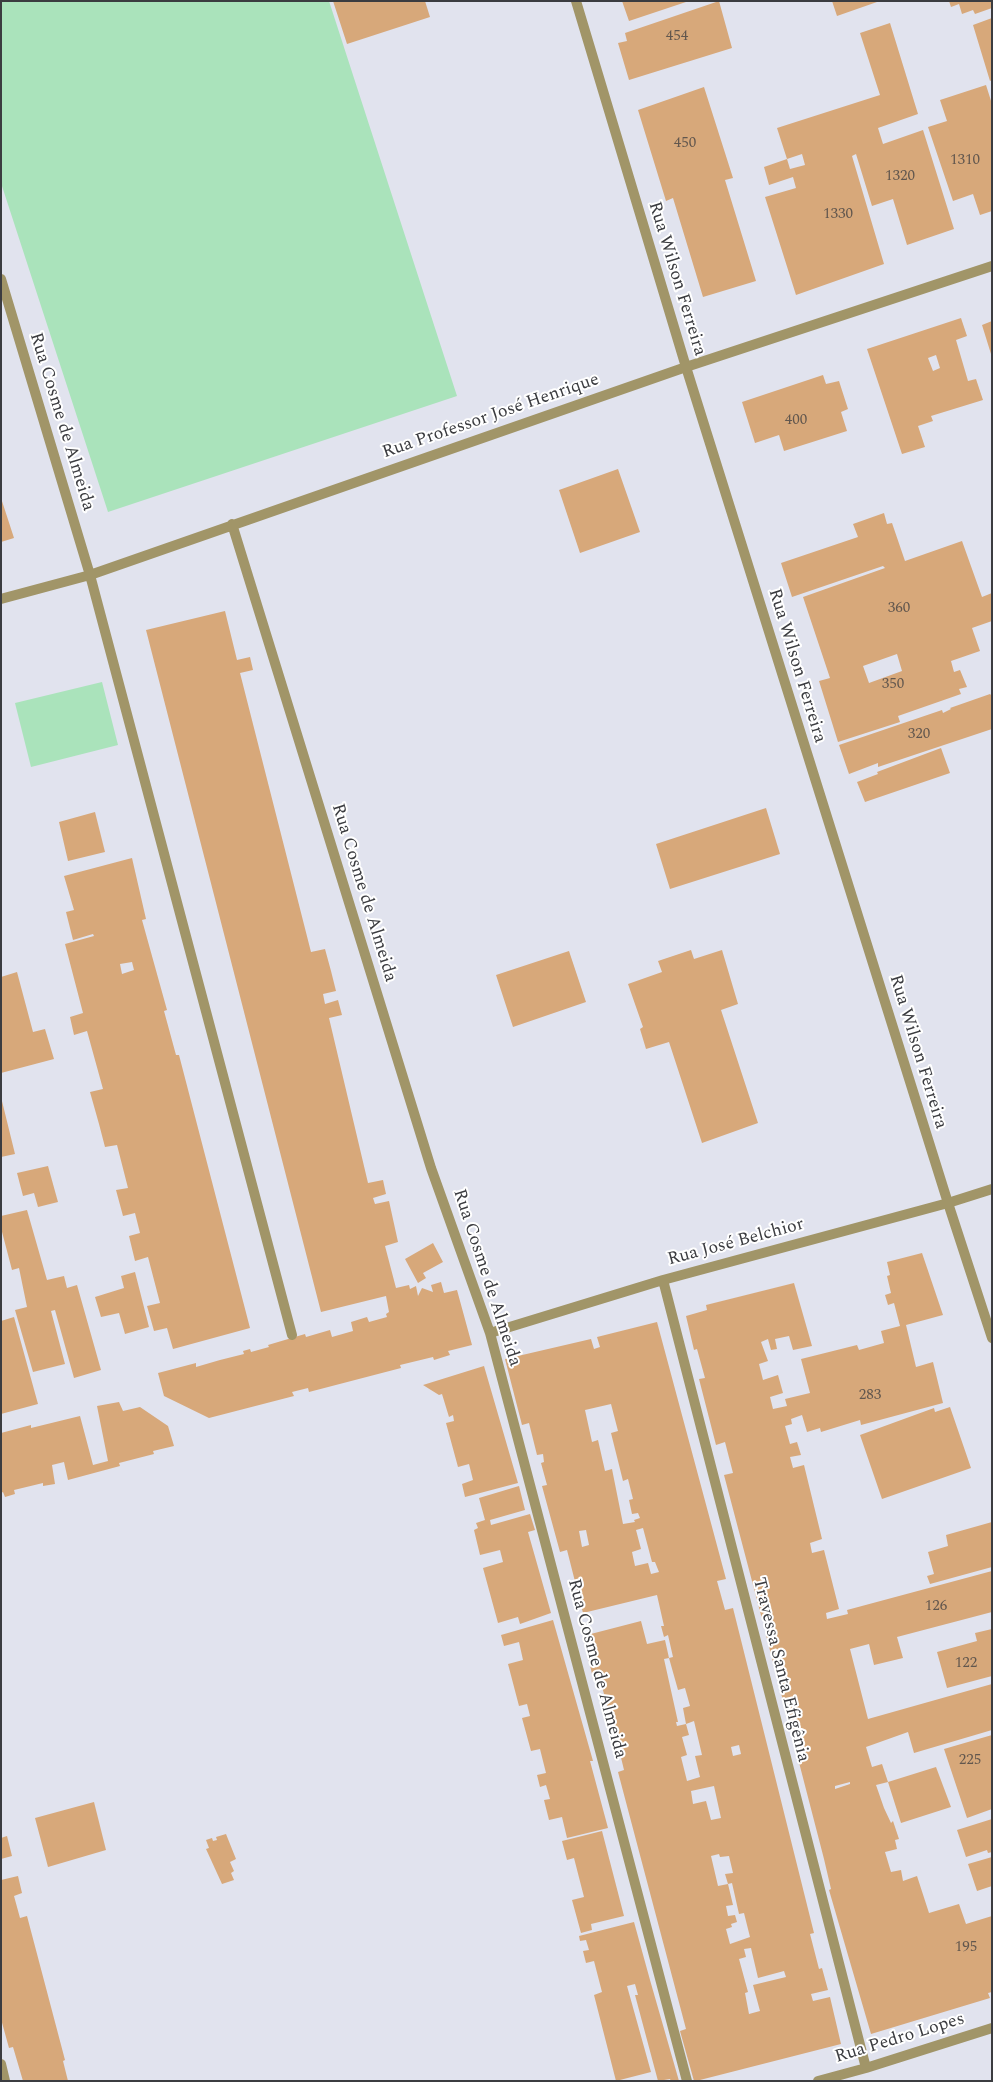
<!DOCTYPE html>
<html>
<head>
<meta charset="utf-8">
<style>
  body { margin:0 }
  #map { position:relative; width:993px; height:2082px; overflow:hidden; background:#e1e3ee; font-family:Spectral,serif }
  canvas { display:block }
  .frame { position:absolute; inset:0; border:2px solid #3b3c40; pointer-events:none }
</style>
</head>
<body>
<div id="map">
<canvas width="993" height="2082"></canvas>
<div class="frame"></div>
</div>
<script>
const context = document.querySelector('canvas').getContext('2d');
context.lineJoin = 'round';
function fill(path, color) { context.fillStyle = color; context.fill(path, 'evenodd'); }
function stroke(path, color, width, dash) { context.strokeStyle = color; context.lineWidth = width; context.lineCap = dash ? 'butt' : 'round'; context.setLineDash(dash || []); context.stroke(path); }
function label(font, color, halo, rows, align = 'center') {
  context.font = font + ' Spectral,serif'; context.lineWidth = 4; context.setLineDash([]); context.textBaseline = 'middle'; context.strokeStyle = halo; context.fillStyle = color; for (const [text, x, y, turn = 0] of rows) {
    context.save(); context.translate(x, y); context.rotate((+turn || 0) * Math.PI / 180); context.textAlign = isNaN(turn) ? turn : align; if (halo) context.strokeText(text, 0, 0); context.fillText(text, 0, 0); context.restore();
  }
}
fill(new Path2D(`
  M1 1H329L457 396 108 512 1 183Z
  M102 682 118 745 31 767 15 703Z`), '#aae3bb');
fill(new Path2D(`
  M333 1H425L430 17 347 44Z
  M622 1H686V2L629 21Z
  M719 1 732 48 629 80 618 43 627 41 625 33Z
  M832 1H877V2L837 16Z
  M949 1H992V8L975 14 973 10 962 14 959 4 951 7Z
  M992 18V80L990 81 973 25Z
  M890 23 918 114 878 128 883 144 923 130 954 229 907 245 893 199 872 206 856 154 852 156 884 264 796 295 765 197 796 188 793 177 769 185 764 167 787 159 790 169 805 165 802 154 787 159 777 128 880 95 860 33Z
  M986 85 992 104V211L980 215 973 194 953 201 928 127 947 121 940 100Z
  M704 87 733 178 725 180 756 281 703 297 673 198 666 201 638 110Z
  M961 318 967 336 956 340 968 381 976 379 983 400 931 416 933 421 918 426 925 447 902 454 867 349ZM936 355 940 368 933 371 928 358Z
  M992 321V354H991L982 325Z
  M823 375 826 384 839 381 848 409 841 412 847 431 784 451 779 435 755 443 742 402Z
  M618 469 640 532 580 553 559 490Z
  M1 498 14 538 1 542Z
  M884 513 887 524 892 523 905 561 962 541 982 597 992 593V621L972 628 980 651 951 661 954 672 960 670 967 687 959 689 961 694 898 716 900 722 838 742 819 681 830 678 803 597 885 568 883 566 792 597 781 563 858 537 853 524ZM897 654 902 671 869 683 863 666Z
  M225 611 237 660 250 657 253 670 240 673 311 952 325 949 331 971 336 991 323 994 325 1004 338 1000 342 1015 329 1018 368 1183 383 1180 386 1194 373 1198 375 1204 389 1201 398 1242 385 1246 396 1288 409 1285 410 1289 416 1286 418 1296 422 1288 433 1292 431 1285 441 1282 444 1293 457 1290 472 1345 448 1351 450 1355 434 1360 433 1357 400 1365 401 1368 309 1392 308 1388 292 1392 294 1396 209 1418 164 1396 158 1373 196 1363V1367L220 1360 244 1354 243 1351 250 1349 251 1352 269 1347 268 1345 305 1334 306 1337 330 1330 332 1337 353 1331 351 1322 367 1317 369 1322 387 1317 386 1314 389 1312 386 1296 321 1312 146 630Z
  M990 694 992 696V729L878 767V763L849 774 839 745 942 710 943 713 951 709 950 708Z
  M941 748 950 773 865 802 857 782 878 774 877 772Z
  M766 808 780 854 670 889 656 844Z
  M95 812 105 852 68 861 59 822Z
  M132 858 146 919 142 920 167 1010 164 1011 176 1055H179L250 1328 173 1349 167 1328 154 1331 147 1306 160 1303 148 1257 135 1261 129 1236 140 1233 135 1213 123 1216 116 1190 128 1188 117 1145 105 1147 99 1124 90 1092 103 1089 87 1031 74 1035 70 1017 83 1013 65 944 94 936 93 934 73 940 66 912 74 910 64 876ZM132 962 134 970 122 974 120 964Z
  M691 950 694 959 722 950 738 1004 721 1010 758 1123 702 1143 669 1042 646 1049 640 1029 643 1027 628 984 662 972 658 961Z
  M569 951 586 1002 513 1027 496 975Z
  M17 972 33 1032 45 1029 54 1059 1 1073V977Z
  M1 1097 15 1154 1 1157Z
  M48 1166 58 1202 38 1207 34 1193 23 1196 17 1173Z
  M27 1210 47 1280 64 1276 67 1288 77 1285 101 1370 74 1378 55 1310 51 1311 65 1364 33 1372 15 1310 27 1307 19 1268 12 1270 1 1228V1216Z
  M433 1243 443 1262 423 1273 426 1278 418 1283 405 1259Z
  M922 1253 943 1315 906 1325 916 1367 933 1362 943 1403 861 1425 860 1420 821 1432 820 1428 807 1432 802 1415 791 1419 792 1424 785 1426 790 1444 797 1442 801 1455 790 1457 793 1468 804 1465 822 1539 810 1543 812 1553 824 1550 839 1609 826 1613 827 1619 848 1614 847 1610 992 1571V1612L897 1637 903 1658 874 1665 869 1644 850 1649 868 1719 992 1684V1730L914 1753 908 1732 866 1747 872 1767 882 1764 888 1782 876 1785 884 1808 891 1823 893 1821 899 1839 895 1840 897 1849 885 1852 891 1872 901 1870 903 1881 917 1876 929 1913 959 1904 966 1924 992 1916V1992L988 1993 990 1998 871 2034 829 1890 831 1889 824 1859 766 1635 772 1634 768 1618 762 1619 724 1475 733 1473 725 1442 716 1445 699 1379 705 1378 697 1349 694 1350 686 1316 707 1310 706 1305 794 1283 812 1346 793 1350 789 1336 775 1339 777 1349 771 1350 768 1339 761 1342 768 1361 759 1364 763 1380 778 1375 783 1393 770 1397 773 1409 787 1406 785 1399 810 1393 801 1359 857 1345 859 1350 884 1343 881 1331 900 1326 894 1303 888 1305 885 1295 891 1293 887 1276 890 1275 887 1262ZM850 1782V1784L835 1789V1786Z
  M135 1272 149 1327 125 1334 119 1313 101 1317 95 1297 124 1288 121 1276Z
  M14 1317 38 1404 1 1414V1321Z
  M657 1322 726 1579 717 1581 725 1610 733 1608 814 1933 810 1934 819 1969 822 1968 828 1990 811 1994 813 2001 830 1997 841 2044 696 2081H694L680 2031 686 2029 618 1772 624 1770 617 1741 599 1676 593 1678 583 1636 641 1621 647 1644 665 1640 669 1658 664 1659 678 1722H676L677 1726 686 1724 689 1735 682 1737 687 1755 681 1757 687 1781 700 1777 695 1756 702 1755 694 1721 686 1724 683 1708 690 1706 685 1688 678 1690 669 1658 673 1657 668 1635 664 1637 661 1626H664L657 1595 583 1613 567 1550 560 1552 542 1486 547 1485 541 1463 544 1462 543 1454 537 1455 529 1423 522 1425 505 1359 591 1339 594 1349 600 1347 597 1337ZM611 1404 618 1431 611 1433 623 1481 628 1479 633 1499 629 1500 632 1514 638 1513 640 1518 634 1520 635 1522 623 1524 612 1469 605 1471 598 1440 592 1442 585 1410ZM643 1528 652 1562H655L659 1572 651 1574 648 1563 635 1566 632 1552 641 1549 636 1530ZM586 1530 589 1545 582 1547 579 1531ZM739 1745 741 1754 733 1756 731 1747ZM714 1786 721 1818 711 1820 706 1801 693 1804 691 1791ZM719 1854 720 1857 729 1856 733 1873 725 1874 728 1884 732 1883 739 1914 744 1913 750 1937 730 1944 726 1929 732 1927 731 1924 737 1922 735 1915 728 1916 726 1906 733 1905 728 1884 718 1886 711 1856ZM751 1948 758 1978 784 1971 786 1977 753 1985 760 2011 749 2014 745 1993 748 1992 739 1959 746 1957 744 1949Z
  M484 1366 518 1483 465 1497 462 1484 473 1480 469 1464 458 1467 446 1423 454 1421 453 1415 449 1417 442 1394 439 1395 423 1385Z
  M119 1402 123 1411 140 1407 168 1426 174 1446 153 1451 154 1454 119 1463 120 1466 68 1480 64 1462 52 1465 55 1484 43 1486V1483L14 1490 15 1494 5 1497 3 1492 1 1493V1433L31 1425V1428L80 1416 93 1465 108 1461 97 1406Z
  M950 1407 971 1468 882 1499 860 1435 934 1408 935 1412Z
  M519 1486 525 1510 490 1520 491 1525 530 1514 535 1530 528 1532 551 1613 520 1624 518 1617 498 1623 483 1568 503 1562 500 1550 480 1555 474 1530 478 1528 476 1523 485 1520 479 1498Z
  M992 1522V1567L930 1584 927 1576 934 1574 928 1552 948 1546 946 1535Z
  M553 1620 593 1761H590L608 1828 567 1838 562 1817 549 1820 544 1800 550 1799 546 1785 540 1787 537 1775 546 1773 540 1749 531 1751 522 1718 530 1716 527 1704 519 1706 508 1664 523 1660 519 1642 504 1646 501 1635Z
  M992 1629V1676L947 1688 937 1652 977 1641 975 1633Z
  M992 1735V1809L967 1818 944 1749Z
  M936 1767 951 1807 901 1823 888 1782Z
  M94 1802 106 1850 48 1867 35 1818Z
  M992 1819V1852L988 1853 987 1850 966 1857 957 1830Z
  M602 1831 624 1916 591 1924 592 1930 581 1933 572 1900 584 1897 574 1858 567 1860 562 1841Z
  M226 1834 236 1859 230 1862 234 1871 231 1873 234 1880 222 1884 206 1849 209 1848 206 1840 212 1838 213 1841 217 1840 216 1837Z
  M7 1836 12 1856 1 1859V1838Z
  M992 1857V1886L977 1891 968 1864Z
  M18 1876 22 1893 14 1896 20 1918 27 1916 65 2060 63 2061 68 2081H23L13 2047 9 2048 1 2019V1880Z
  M634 1922 650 1980 679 2081H671L670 2079 658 2081 635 1995H638L635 1984 627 1986 651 2072 616 2081 594 1995 602 1992 594 1961 586 1963 583 1951 589 1950 586 1940 580 1941 579 1936Z`), '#d7a87a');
stroke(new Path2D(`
  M576 1 686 367 948 1203 992 1338
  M1 279 90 575 292 1335
  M232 524 431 1168 490 1333 687 2081
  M1 599 90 575 686 367 992 266
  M663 1280 866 2068
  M490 1333 663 1280 948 1203 992 1189
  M1 2064 5 2081
  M818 2081 866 2068 992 2028`), '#a19568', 10);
label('15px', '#62574e', null, [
  ["454",677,37],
  ["450",685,144],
  ["1310",965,161],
  ["1320",900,177],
  ["1330",838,215],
  ["400",796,421],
  ["360",899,609],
  ["350",893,685],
  ["320",919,735],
  ["283",870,1396],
  ["126",936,1607],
  ["122",966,1664],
  ["225",970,1761],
  ["195",966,1948]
]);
label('18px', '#3b3c40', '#fff', [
  ["Rua Wilson Ferreira",676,279,73],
  ["Rua Professor José Henrique",491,417,-19],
  ["Rua Cosme de Almeida",61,422,73],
  ["Rua Wilson Ferreira",796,666,73],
  ["Rua Cosme de Almeida",363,893,73],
  ["Rua Wilson Ferreira",917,1052,73],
  ["Rua José Belchior",736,1243,-15],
  ["Rua Cosme de Almeida",486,1278,72],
  ["Rua Cosme de Almeida",596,1669,75],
  ["Travessa Santa Efigênia",780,1670,76],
  ["Rua Pedro Lopes",900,2039,-17]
]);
</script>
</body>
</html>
